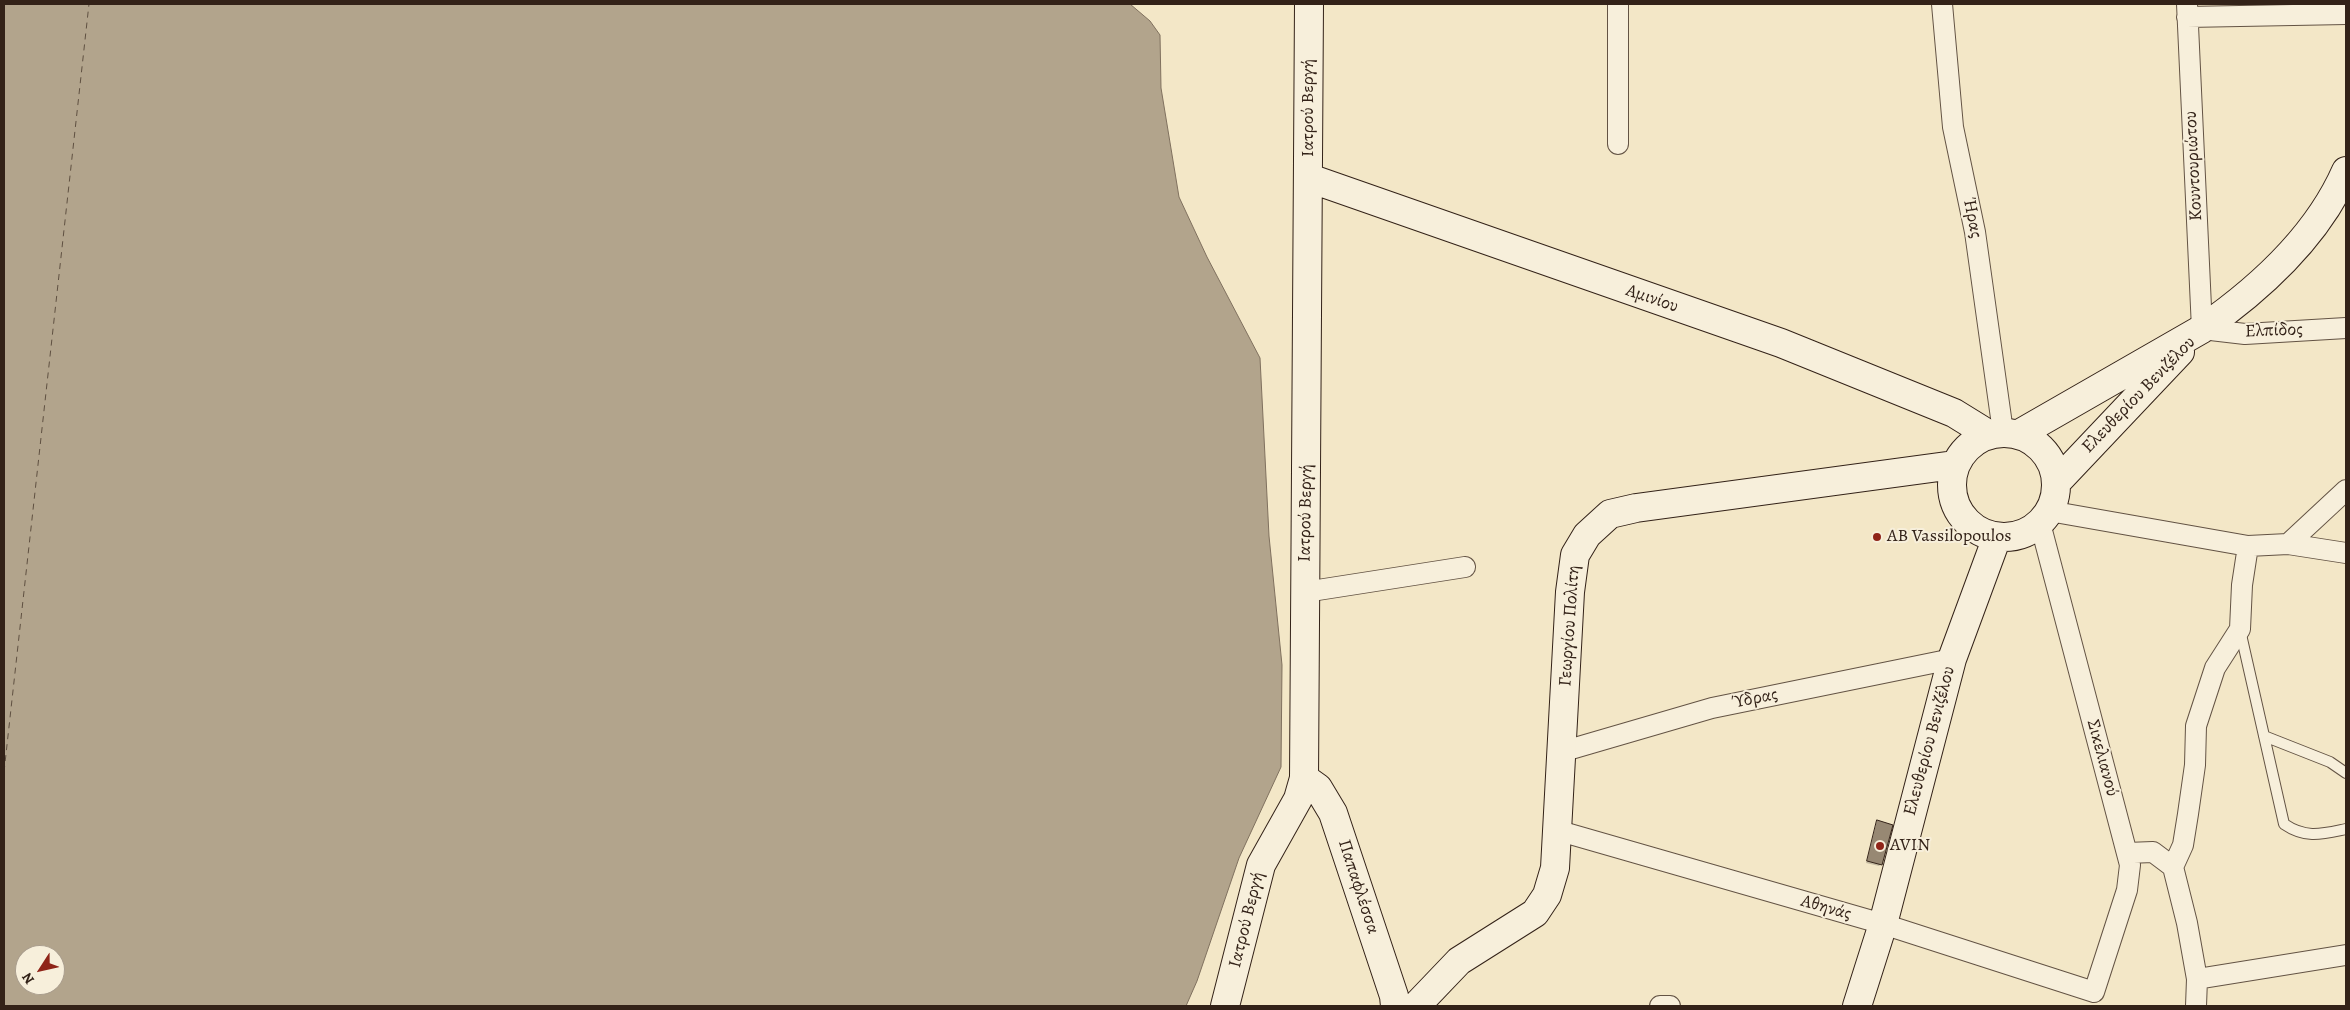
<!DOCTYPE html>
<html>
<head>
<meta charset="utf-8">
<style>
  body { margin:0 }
  #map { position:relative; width:2350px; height:1010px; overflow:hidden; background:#f3e7c7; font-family:Alegreya,serif }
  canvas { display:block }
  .frame { position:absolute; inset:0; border:5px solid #332218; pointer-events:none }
  .north { position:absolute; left:15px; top:945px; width:50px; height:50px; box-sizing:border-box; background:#f7efdb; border:1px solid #a99d8d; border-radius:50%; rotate:235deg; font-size:14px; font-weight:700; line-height:20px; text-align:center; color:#332218 }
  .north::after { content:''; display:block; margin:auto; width:18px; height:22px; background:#8f2418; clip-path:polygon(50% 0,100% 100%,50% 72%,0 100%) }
</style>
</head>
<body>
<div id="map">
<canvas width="2350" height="1010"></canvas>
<div class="frame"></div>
<div class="north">N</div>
</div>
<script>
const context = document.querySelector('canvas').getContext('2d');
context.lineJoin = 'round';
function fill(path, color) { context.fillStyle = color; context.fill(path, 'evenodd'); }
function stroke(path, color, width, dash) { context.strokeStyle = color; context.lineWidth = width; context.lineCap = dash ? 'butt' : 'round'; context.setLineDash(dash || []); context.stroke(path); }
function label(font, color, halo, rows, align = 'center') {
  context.font = font + ' Alegreya,serif'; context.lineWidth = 4; context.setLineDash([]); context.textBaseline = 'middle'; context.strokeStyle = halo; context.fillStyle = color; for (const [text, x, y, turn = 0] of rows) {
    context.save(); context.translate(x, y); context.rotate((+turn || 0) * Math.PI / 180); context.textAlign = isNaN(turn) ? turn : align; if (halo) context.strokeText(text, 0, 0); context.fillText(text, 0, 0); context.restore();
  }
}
const water = new Path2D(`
  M4 4H1130L1150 21 1160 35 1161 88 1179 197 1207 257 1260 358 1269 536 1282 665 1281 767 1239 858 1197 981 1186 1006H4ZM25 955H55V985H25Z`);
fill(water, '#b2a48c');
stroke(water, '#7f705e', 1);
fill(new Path2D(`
  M1878 822 1881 864 1879 866 1866 863Z`), '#0003');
stroke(new Path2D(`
  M4 772 89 4`), '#5f5041', 1, [6, 5]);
const building = new Path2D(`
  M1877 820 1893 825 1882 865 1867 861Z`);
fill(building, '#978873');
stroke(building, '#332218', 1);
const lane = new Path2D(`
  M2240 630 2284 824C2306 839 2322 834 2346 829
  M2264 736 2330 762 2346 773`);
const street = new Path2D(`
  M1942 4 1953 127 1975 232 2003 432
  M2187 4 2202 329 2245 334 2346 328
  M2187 17 2346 14
  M1618 144V4
  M2049 511 2248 546 2288 544 2346 490
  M2288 544 2346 553
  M1305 592 1465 567
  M1561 752 1712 708 1952 659
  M1556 830 1883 924 2094 992 2127 890 2130 865 2040 523
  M2127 853 2153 852 2173 867 2187 923 2197 979 2196 1006
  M2173 867 2183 845 2188 814 2195 765 2196 726 2215 668 2240 629 2242 585 2248 546
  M2197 979 2346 955
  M1660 1006H1670`);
const secondary = new Path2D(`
  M1309 178 1781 343 1954 413 1988 434
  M1952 485a52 52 0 1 1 104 0a52 52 0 1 1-104 0Z
  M2019 434 2202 329C2261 288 2317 237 2346 171
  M2056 483 2180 352
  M1304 778 1318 788 1333 813 1394 996 1395 1006
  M1225 1006 1261 865 1298 799 1304 778 1309 4
  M1416 1006 1459 961 1535 913 1547 895 1555 868 1570 592 1575 555 1587 535 1610 514 1636 508 1954 465
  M1857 1006 1883 924 1952 659 1997 537`);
stroke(lane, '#635344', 12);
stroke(street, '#635344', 22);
stroke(secondary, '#332218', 30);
stroke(lane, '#f7efdb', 10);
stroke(street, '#f7efdb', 20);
stroke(secondary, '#f7efdb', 28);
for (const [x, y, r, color] of [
  [1877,537,5,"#8f2418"],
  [1880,846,5,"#8f2418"]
]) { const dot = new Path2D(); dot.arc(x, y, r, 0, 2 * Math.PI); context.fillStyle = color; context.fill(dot); stroke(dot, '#f7efdb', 2); }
label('18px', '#332218', '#f7efdb', [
  ["Ιατρού Βεργή",1309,108,-90],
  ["Κουντουριώτου",2194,166,-93],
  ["Ήρας",1972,218,79],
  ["Αμινίου",1652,299,19],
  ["Ελπίδος",2274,331,-2],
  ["Ελευθερίου Βενιζέλου",2139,395,-46],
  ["Ιατρού Βεργή",1306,513,-89],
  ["Γεωργίου Πολίτη",1570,626,-86],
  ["Ύδρας",1755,699,-11],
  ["Ελευθερίου Βενιζέλου",1930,741,-75],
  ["Σικελιανού",2102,758,75],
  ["Παπαφλέσσα",1358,887,72],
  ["Αθηνάς",1826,908,16],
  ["Ιατρού Βεργή",1247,920,-76]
]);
label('18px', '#332218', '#f7efdb', [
  ["AB Vassilopoulos",1887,537],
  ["AVIN",1890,846]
], 'left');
</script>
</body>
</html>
